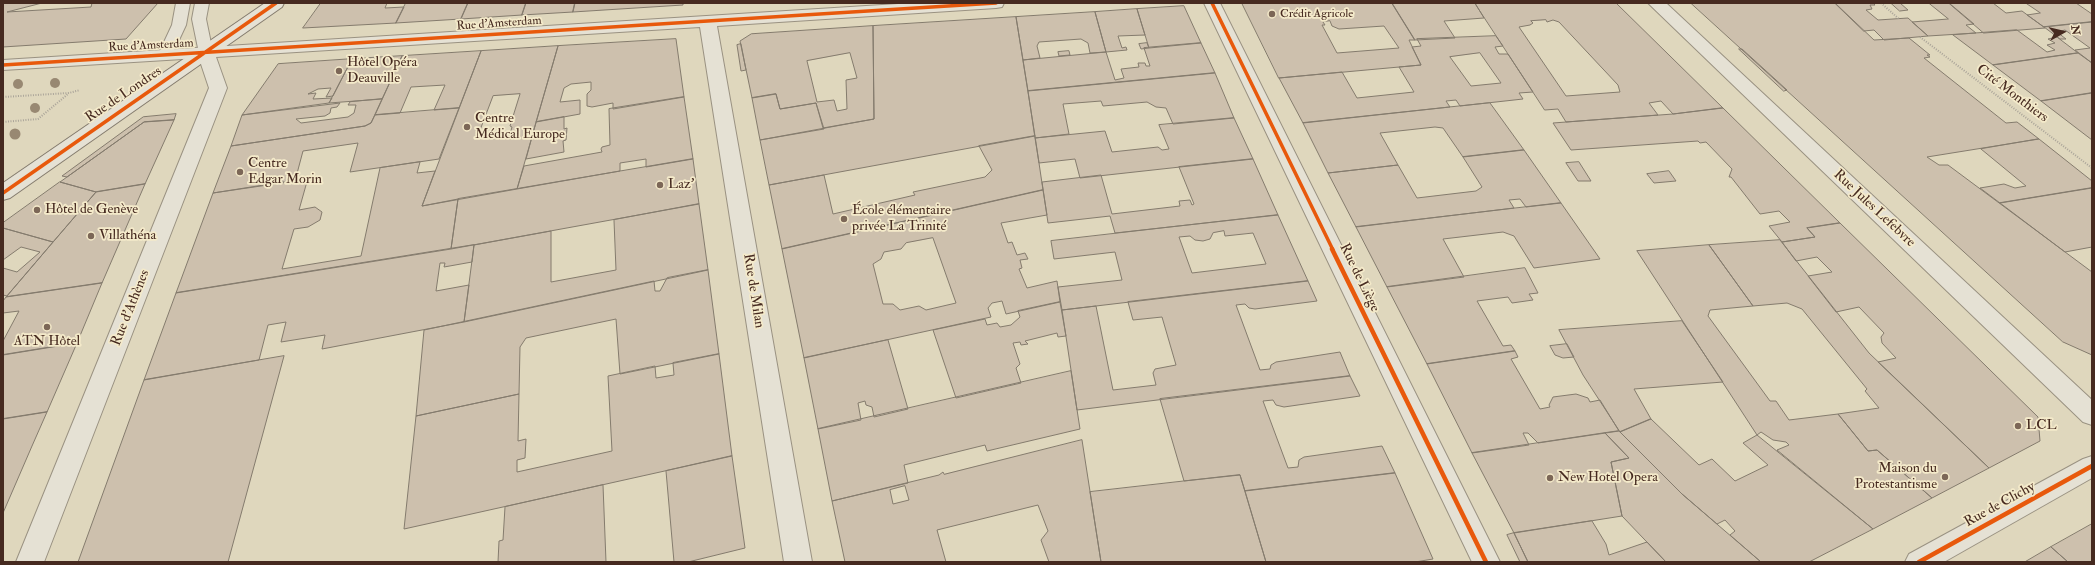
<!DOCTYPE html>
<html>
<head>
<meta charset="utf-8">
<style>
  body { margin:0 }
  #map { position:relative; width:2095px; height:565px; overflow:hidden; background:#dfd7bd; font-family:"IM FELL Double Pica",serif }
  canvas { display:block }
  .frame { position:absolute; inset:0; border:4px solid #462a20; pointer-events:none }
  .north { position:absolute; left:2043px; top:12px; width:40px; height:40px; -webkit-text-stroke:3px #f4eaca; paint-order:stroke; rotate:82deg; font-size:11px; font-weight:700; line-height:16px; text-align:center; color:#462a20 }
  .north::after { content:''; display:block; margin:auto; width:14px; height:18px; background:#462a20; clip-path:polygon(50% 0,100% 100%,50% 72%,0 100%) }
</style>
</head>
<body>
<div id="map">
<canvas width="2095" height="565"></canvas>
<div class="frame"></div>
<div class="north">N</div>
</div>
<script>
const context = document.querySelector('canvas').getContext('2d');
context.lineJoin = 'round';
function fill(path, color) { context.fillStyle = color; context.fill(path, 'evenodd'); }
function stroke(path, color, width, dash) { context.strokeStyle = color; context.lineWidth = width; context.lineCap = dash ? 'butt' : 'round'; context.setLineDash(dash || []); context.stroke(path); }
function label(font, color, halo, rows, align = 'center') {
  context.font = font + ' "IM FELL Double Pica",serif'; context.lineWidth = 3.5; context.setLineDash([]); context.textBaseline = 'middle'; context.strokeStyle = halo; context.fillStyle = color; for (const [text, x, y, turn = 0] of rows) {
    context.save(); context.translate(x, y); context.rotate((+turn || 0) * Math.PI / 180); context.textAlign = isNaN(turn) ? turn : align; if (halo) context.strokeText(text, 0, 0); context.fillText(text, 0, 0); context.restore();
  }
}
const building = new Path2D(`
  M3 3H42L7 12 91 7 92 3H158L126 39 3 47Z
  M321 3H387L385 8 404 7 396 23 303 28Z
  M406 3H468L461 19 396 23Z
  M468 3H526L522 15 461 19Z
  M526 3H575L573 12 522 15Z
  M575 3H683V5L573 12Z
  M1242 3H1392L1415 40H1409L1421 65 1279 78ZM1330 21 1332 26 1339 29 1384 26 1399 48 1337 53 1322 25H1325L1323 22Z
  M1392 3H1475L1484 18 1444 21 1455 38 1415 40Z
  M1475 3H1616L1723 108 1673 114 1661 101 1649 103 1658 115 1566 122 1558 109 1545 110ZM1546 20 1547 22 1553 20 1559 22 1618 85 1620 92 1566 96 1519 27 1530 25 1533 23 1531 21Z
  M1691 3H1835L1874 40 1909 38 1930 55H1927L1930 57 1924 58 2006 123 2017 122 2039 139 1927 157 1939 165H1948L2092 272V355L2063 342Z
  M1835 3H1873L1875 5H1870L1872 9 1866 10 1878 20 1908 18 1928 36 1884 40 1874 30 1864 31Z
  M1891 3H1900L1908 10 1900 11Z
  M1929 3H1949L1974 24 1966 25 1976 33 1928 36 1912 22 1948 19Z
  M1949 3H1993L2006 13 2022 11 2045 28 1984 33Z
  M2026 3H2076L2092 14V22L2044 27 2027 15 2040 13Z
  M1184 6 1201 43 1149 48 1137 9Z
  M1137 9 1145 35 1118 36 1122 48 1126 47 1127 50 1106 52 1095 12Z
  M1095 12 1106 52 1090 53 1088 43 1081 39 1039 42 1037 46 1040 58 1023 60 1016 17Z
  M1016 17 1035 136 769 185 760 140 874 119 873 26Z
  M2092 22V63L2075 50 2090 48 2065 30 2057 32 2066 39H2060L2044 27Z
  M873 26 874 119 823 128 816 103 780 109 776 94 752 98 740 41 751 34ZM850 53 857 78 846 80 847 109 837 111 834 100 817 102 807 61Z
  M2017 30 2047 52 2055 50 2047 45 2055 43 2048 39 2057 37 2078 53 1993 65 1953 35Z
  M1496 36 1503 46 1495 47 1499 54H1508L1533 92 1519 93 1523 99 1460 106 1456 100 1446 101 1450 107 1303 123 1279 78 1342 72 1357 98 1414 92 1399 67 1421 65 1412 47 1421 46 1417 39ZM1480 53 1501 83 1471 86 1450 57Z
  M676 39 684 97 613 109V103L592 107 587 106V94L591 90V82L571 84 564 88 560 102 580 100V114L536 122 558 46Z
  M1147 43 1149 48 1141 49 1139 44Z
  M1201 43 1215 73 1028 91 1023 60 1106 52 1115 80 1124 78 1121 69 1139 67 1138 63H1145L1146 66H1150L1144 48Z
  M741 44 746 70 741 71 737 45Z
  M558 46 517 189 422 206 481 51ZM520 94 510 126 512 127 509 138 499 139 502 132 491 133 489 138H477L493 96Z
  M1739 49H1742L1787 90 1784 91Z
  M481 51 459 108 434 110 445 85 411 87 400 113 375 115 402 56Z
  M1069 51 1070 55 1059 56 1058 52Z
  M2078 53 2092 63V93L2041 101 1993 65Z
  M402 56 382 99 329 103 352 59Z
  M352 59 333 96 326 97 331 88 318 89 308 94 316 93 313 99 332 98 329 103 242 115 278 64Z
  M1215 73 1234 118 1173 124 1166 108 1156 107 1147 102 1103 106 1101 101 1063 104 1069 134 1035 138 1028 91Z
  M2092 93V140L2041 101Z
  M776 94 780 109 816 103 824 129 760 140 752 98Z
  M684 97 693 159 646 167V159L620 163V171L517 189 524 166 602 152 601 149 602 147 610 145 609 109Z
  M382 99 371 123 365 126 231 146 242 115 340 103 337 107 331 108 330 113 325 116 296 119 301 123 348 117 354 113 356 105H348L350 102Z
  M1490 103 1524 150 1463 157 1443 128 1435 127 1380 133 1398 165 1328 173 1303 123Z
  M459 108 439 159 350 172 358 143 303 151 295 181 213 193 231 146 365 126 371 123 375 115Z
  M1723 108 1840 223 1807 228 1815 237 1782 242 1769 226 1790 222 1779 211 1760 214 1731 177H1729L1732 169 1706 142 1700 143 1698 141 1571 150 1553 123 1673 114Z
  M176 114 174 120 144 122 67 177 62 176 143 117Z
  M564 117V129L567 128 566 140 563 141 564 152 526 159 536 122Z
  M1234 118 1253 159 1080 178 1075 159 1039 163 1035 138 1105 131 1112 152 1158 147 1162 150 1169 149 1159 125Z
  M174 120 145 184 96 192 60 182 144 122Z
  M1035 136 1043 190 782 249 769 185 824 175 833 214 915 195 913 192 985 177 992 170 979 146Z
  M2039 139 2092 181V188L2000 203 1980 188 2004 184 2015 188 2026 186 1981 149Z
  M1524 150 1561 203 1526 207 1520 199 1509 200 1514 208 1356 227 1328 173 1398 165 1417 198 1476 191 1482 187 1463 157Z
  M693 159 699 204 451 249 458 199Z
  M1253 159 1278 215 1115 233 1110 216 1048 223 1042 182 1101 175 1112 214 1180 206 1179 201 1190 200 1192 205 1194 204 1179 167Z
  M420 162 417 173 435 171 422 206 458 199 451 249 176 293 213 193 308 178 299 210 315 207 322 212 320 220 308 227 294 229 282 269 361 256 380 168Z
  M1579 162 1591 181H1578L1566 163Z
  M1669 171 1676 181 1654 183 1647 174Z
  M60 182 96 192 53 242 3 228V223Z
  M145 184 102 283 6 297 96 192Z
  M2092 188V247L2065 252 2000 203Z
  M1043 190 1047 215 1001 223 1008 243 1012 242 1017 255 1025 253 1028 259 1020 260 1022 268 1019 269 1027 288 1057 281 1060 302 1006 314 1002 301 992 303 988 308 991 317 804 358 782 249ZM933 238 956 303 926 310 919 306 900 310 893 304H883L873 264 881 259 884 252 901 249 906 243Z
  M1561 203 1600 259 1534 268 1514 236 1503 232 1443 239 1464 277 1387 287 1356 227Z
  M699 204 708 270 464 322 474 245 551 231V282L616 270 614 220Z
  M1278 215 1308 281 1062 310 1058 287 1122 280 1115 252 1054 259 1051 241ZM1224 231 1225 236 1253 233 1266 264 1192 273 1179 237 1190 236 1195 240 1203 241 1210 239 1213 233Z
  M1840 223 2038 417 2040 441 1989 468 1878 362 1896 358 1882 343 1881 337 1884 333 1859 307 1836 312 1808 276 1832 272 1817 257 1796 261 1782 242 1815 237 1807 228Z
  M3 228 53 242 7 296 3 295V268L17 272 40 252 21 247 3 260Z
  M1780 240 1869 353 1989 468 1932 498 1877 450 1868 451 1838 414 1879 408 1865 391 1867 389 1802 309 1787 303 1753 306 1709 245Z
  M474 245 472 262 444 267 445 263H440L436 291 469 285 464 322 322 349 325 335 281 342 286 322 268 325 259 360 144 380 176 293Z
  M1709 245 1753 306 1710 310 1708 316 1770 401H1776L1789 420 1838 414 1868 451 1877 450 1932 498 1873 529 1777 450 1789 445 1786 442 1773 440 1761 432 1757 435 1637 251Z
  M1525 268 1538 293 1529 294 1533 300 1512 303 1508 297 1477 301 1503 346 1511 345 1515 351 1427 364 1387 287Z
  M708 270 719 354 620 374 616 319 526 338 520 347 519 394 416 416 424 330 654 281 655 291H660L667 278Z
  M1308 281 1317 301 1255 309 1249 308 1245 304 1236 305 1260 370 1270 369 1271 365 1276 362 1340 352 1350 376 1077 410 1062 310 1096 306 1113 390 1156 385 1153 373 1155 369 1176 365 1162 317 1133 320 1128 302Z
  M102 283 77 343 3 355V341L19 311 3 313V301L6 297Z
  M1060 302 1066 336 1058 337 1057 333 1025 341 1028 344 1021 345 1020 342 1013 343 1020 364 1016 368 1021 383 956 398 933 330 985 319 987 325 997 323 1000 327 1011 325 1020 317 1018 311Z
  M1682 321 1723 382 1634 389 1651 419 1620 432 1583 375 1559 330Z
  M888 340 908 409 874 417 872 407 866 405 865 401 858 403 861 420 818 429 804 358Z
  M77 343 47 412 3 419V355Z
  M1567 344 1574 357 1563 358 1555 355 1550 346Z
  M1515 351 1518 357 1511 359 1540 409 1550 407 1549 405 1553 397 1576 394 1588 398 1590 402 1600 400 1619 431 1538 443 1528 433H1523L1529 445 1472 453 1427 364Z
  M719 354 732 456 404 529 416 416 519 394 518 441 526 439 525 458 517 460V472L612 451 608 376 655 366 656 378 674 375 673 363Z
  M284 356 228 562H78L144 380Z
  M1071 371 1080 429 987 451 985 445 904 465 908 483 832 501 818 429Z
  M1350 376 1360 396 1284 407 1276 405 1273 400 1263 401 1288 468 1298 467 1299 460 1304 457 1382 446 1395 473 1245 491 1240 475 1184 481 1160 399Z
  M47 412 32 446 3 513V419Z
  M1651 419 1699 465 1712 459 1735 481 1768 465 1743 443 1757 435 1873 529 1809 562H1761L1730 535 1735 531 1725 520 1717 524 1682 494 1620 432Z
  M1619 431 1682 494 1761 562H1666L1622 516 1611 462 1629 458 1605 433Z
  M1605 433 1629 458 1611 462 1622 516 1514 533 1472 453Z
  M1082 440 1101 562H1049L1041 540 1048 531 1038 505 937 530 946 562H845L832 501 939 475 943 472 944 474ZM905 486 909 500 893 504 890 490Z
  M732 456 745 548 688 562H674L666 471Z
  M1395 473 1433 559 1415 562H1266L1245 491Z
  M1240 475 1266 562H1101L1090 492Z
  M603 485 606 562H498L499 541 503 540 505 507Z
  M1592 521 1606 544 1609 555 1647 542 1666 562H1528L1514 533Z
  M2092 524V562H2068L2051 547Z
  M1514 533 1528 562H1520L1507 535Z
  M2051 547 2068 562H2025Z`);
fill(building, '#cdc0ad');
stroke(building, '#847b6d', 1);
const service = new Path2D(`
  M176 3H190L186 25 172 55 170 58H160L158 55 172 25Z
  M195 3H209L206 19 213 53 211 56H201L199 53 192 19Z`);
const minor = new Path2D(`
  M914 3H1004L1002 7 996 8 717 26 812 562H784L700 27 216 57 227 88 44 562H16L209 88 199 58 3 70V60Z
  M1204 3H1220L1500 562H1472Z
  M1648 3H1666L2092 400V425L2083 422Z`);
const tertiary = new Path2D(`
  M2092 456V478L1944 562H1905L1909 554 2083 459Z`);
const secondary = new Path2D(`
  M265 3H284L282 7 10 198 3 200V183Z`);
stroke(service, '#9a9282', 2);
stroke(minor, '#9a9282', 2);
stroke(tertiary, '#9a9282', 2);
stroke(secondary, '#847b6d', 2);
stroke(new Path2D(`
  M1881 3 1899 19
  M1920 37 2092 168
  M3 97 69 93 80 90
  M3 122 38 119 68 94`), '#aaa499', 2, [1, 1.5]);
fill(service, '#e5e1d4');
fill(minor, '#e5e1d4');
fill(tertiary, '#e5e1d4');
fill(secondary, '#e5e1d4');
stroke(new Path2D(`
  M1212 3 1333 250
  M3 65 996 3
  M3 193 276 3`), '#e8590c', 3.5);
stroke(new Path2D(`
  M1332 249 1486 562
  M1919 562 2092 466`), '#e8590c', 4.5);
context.fillStyle = '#988872';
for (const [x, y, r] of [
  [55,83,5],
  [18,84,5],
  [35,108,5],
  [15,134,5.5]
]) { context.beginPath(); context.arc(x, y, r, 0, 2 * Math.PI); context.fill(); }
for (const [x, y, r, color] of [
  [1272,14,4,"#7c6757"],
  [339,71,4,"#7c6757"],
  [467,127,4,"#7c6757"],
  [240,172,4,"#7c6757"],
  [660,185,4,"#7c6757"],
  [37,210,4,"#7c6757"],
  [844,219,4,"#7c6757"],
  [91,236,4,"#7c6757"],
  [47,327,4,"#7c6757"],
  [2018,426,4,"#7c6757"],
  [1945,477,4,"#7c6757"],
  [1550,478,4,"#7c6757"]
]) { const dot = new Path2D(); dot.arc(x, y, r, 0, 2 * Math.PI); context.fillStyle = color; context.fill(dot); stroke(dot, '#f4eaca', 1.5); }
label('12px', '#462a20', '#f4eaca', [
  ["Crédit Agricole",1280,14]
], 'left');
label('12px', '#462a20', '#f4eaca', [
  ["Rue d'Amsterdam",499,24,-4],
  ["Rue d'Amsterdam",151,46,-3]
]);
label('14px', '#462a20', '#f4eaca', [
  ["Hôtel Opéra",347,63],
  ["Deauville",347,79],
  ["Centre",475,119],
  ["Médical Europe",475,135],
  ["Centre",248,164],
  ["Edgar Morin",248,180],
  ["Laz'",668,185],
  ["Hôtel de Genève",45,210],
  ["École élémentaire",852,211],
  ["privée La Trinité",852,227],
  ["Villathéna",99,236],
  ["ATN Hôtel",47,342,"center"],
  ["LCL",2026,426],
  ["Maison du",1937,469,"right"],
  ["Protestantisme",1937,485,"right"],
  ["New Hotel Opera",1558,478]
], 'left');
label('14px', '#462a20', '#f4eaca', [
  ["Cité Monthiers",2012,94,37],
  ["Rue de Londres",124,95,-34],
  ["Rue Jules Lefebvre",1874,209,43],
  ["Rue de Liège",1359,278,64],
  ["Rue de Milan",753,291,81],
  ["Rue d'Athènes",131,308,-68],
  ["Rue de Clichy",2000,505,-29]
]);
</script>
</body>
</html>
